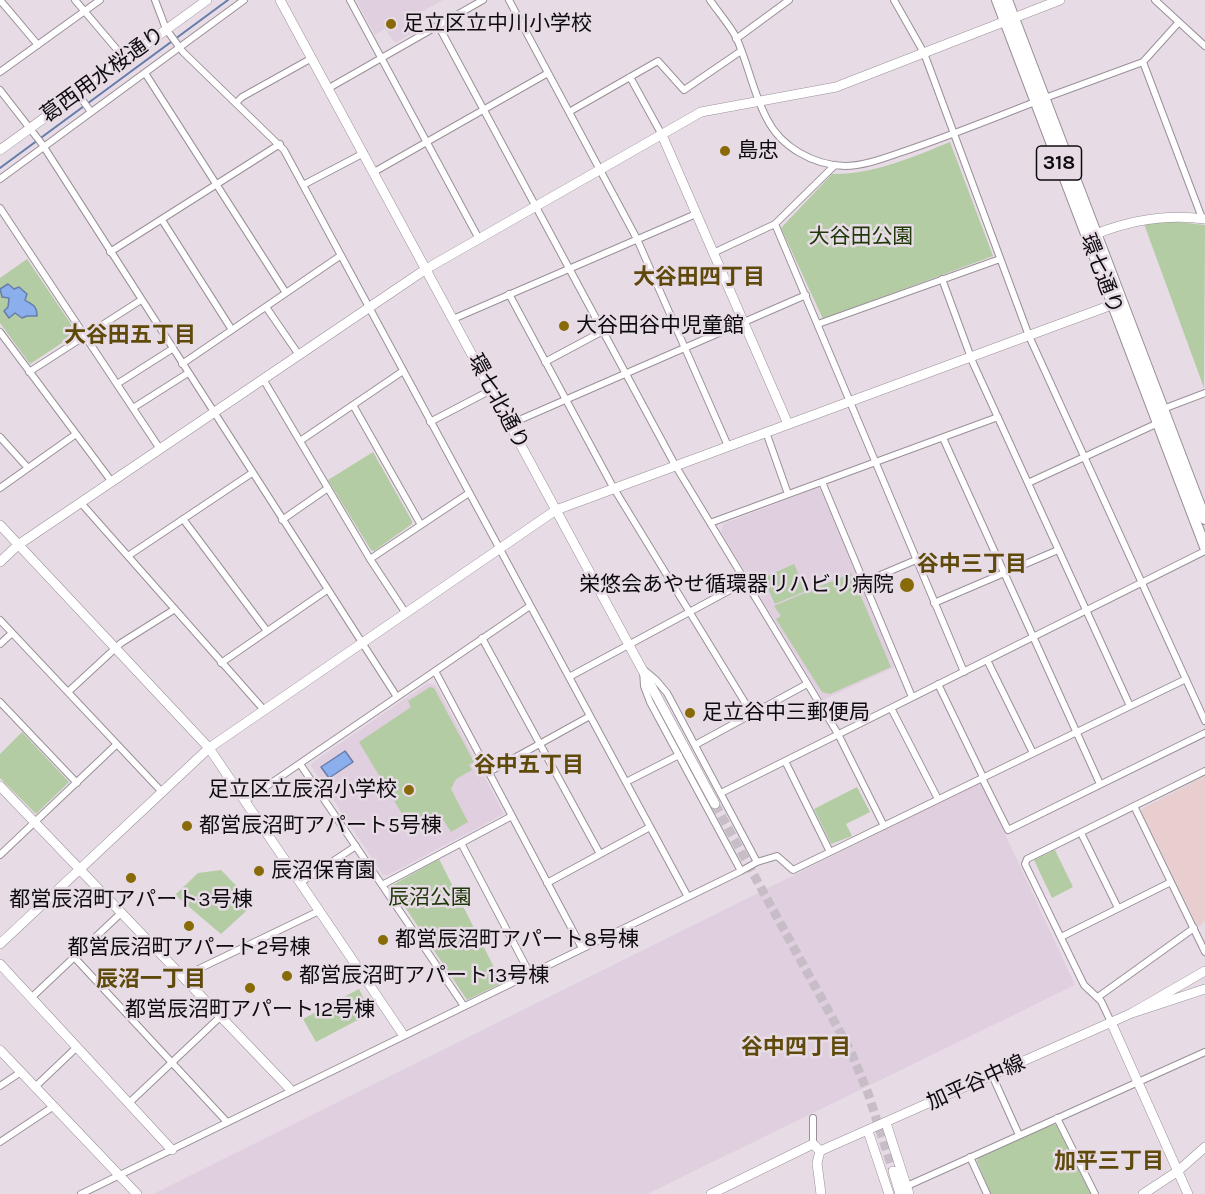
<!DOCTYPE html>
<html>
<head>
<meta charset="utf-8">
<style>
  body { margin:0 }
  canvas { display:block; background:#e7dce6 }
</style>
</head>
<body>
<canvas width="1205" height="1194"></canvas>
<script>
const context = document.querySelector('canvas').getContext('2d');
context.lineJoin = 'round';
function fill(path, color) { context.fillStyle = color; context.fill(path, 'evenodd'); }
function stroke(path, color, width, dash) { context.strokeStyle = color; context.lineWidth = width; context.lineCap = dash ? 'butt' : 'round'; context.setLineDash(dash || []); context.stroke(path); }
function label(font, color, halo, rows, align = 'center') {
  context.font = font + ' Karla,"Noto Sans JP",sans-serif'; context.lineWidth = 5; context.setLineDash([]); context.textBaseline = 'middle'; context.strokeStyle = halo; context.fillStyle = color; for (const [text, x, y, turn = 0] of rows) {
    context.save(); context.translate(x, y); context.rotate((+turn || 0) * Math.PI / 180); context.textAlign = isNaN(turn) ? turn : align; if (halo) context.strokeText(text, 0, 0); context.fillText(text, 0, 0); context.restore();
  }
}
fill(new Path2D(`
  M1205 776V921L1200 926 1197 925 1141 811 1143 808Z`), '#e9cecf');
fill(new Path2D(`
  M356 0H443L410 18 416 31 395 43 385 29 375 35Z
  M817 488 821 490 895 667 823 700 721 532 723 524Z
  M428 683 436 685 504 814 388 875H383L311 766 313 762Z
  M979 783 982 784 1075 985 647 1194H153Z`), '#e0cfdf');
fill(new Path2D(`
  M950 142 993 256 823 319 781 228 832 174C872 175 913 157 950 142Z
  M1168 221 1205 225 1204 388 1144 224Z
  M27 259 77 333 30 364 0 323V278Z
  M373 452 412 521V524L374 551 371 550 328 480Z
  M794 564 806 591 775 604 763 578Z
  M851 573 891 667 830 694 822 692 776 619 781 616 774 606Z
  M430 687 434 688 474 762 469 765 472 770 456 779 451 789 468 822 451 832 442 818 414 834 359 742 411 707 408 701Z
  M22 732 69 782 36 814 0 778V754Z
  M857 787 870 812 846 824 852 836 831 844 814 809Z
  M1055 850 1073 887 1052 898 1034 860Z
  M439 859 502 983 467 1000 391 886Z
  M221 870 254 904 221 934 175 895 198 873Z
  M359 989 371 1013 316 1042 303 1019Z
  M1052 1124 1056 1125 1091 1194H991L977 1161 978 1158Z`), '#b3cca3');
const water = new Path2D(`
  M8 284 14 289 19 287 27 294 25 300C32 305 37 305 37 316H27L22 318 15 313 9 318 4 311 8 307 9 298 2 297 0 289Z
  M345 751 353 762 329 778 321 767Z`);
fill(water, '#8baeed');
stroke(water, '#667daa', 1.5);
stroke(new Path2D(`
  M0 168 228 0`), '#667daa', 2);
stroke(new Path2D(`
  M715 804 851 1052 868 1093 893 1171`), '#c6bdc6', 9, [9, 4.5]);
const street = new Path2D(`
  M0 0 38 45
  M75 0 125 59
  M155 0 166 29 183 52 284 150 688 897
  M350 0 479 239
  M509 0 637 239 728 446
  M710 0C718 12 729 24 736 37 748 63 753 93 767 119 781 147 813 165 845 166 864 166 884 158 902 152 947 137 991 119 1035 102
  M894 0 924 53 1029 336 1205 721
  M1155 0 1205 46
  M438 25 675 465 838 734 884 826
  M736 39 789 0
  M1143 62 1202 218
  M0 72 100 0
  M145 73 286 293
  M630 77 662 135
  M329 88 483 0
  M0 90 42 144 397 697
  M78 94 91 112
  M1045 98 1143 62 1179 22
  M236 103 242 97 312 58
  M569 112 658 61 684 90 741 51
  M374 172 548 73
  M0 179 244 0
  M303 185 364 153
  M0 208 160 449
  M162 220 232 330
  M775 224 964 672
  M110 252 280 144
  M713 253 775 224 835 165
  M942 279 973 363 1130 706
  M509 294 613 487 752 714
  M266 307 299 355
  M453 319 696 214
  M818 324 1000 259
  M0 332 112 482
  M545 362 603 331
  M182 364 340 256
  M29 372 141 300
  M263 379 370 559 405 612
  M117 384 172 349
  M353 405 421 525
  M133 408 188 373
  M1163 409 1205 393
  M430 422 491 390
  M510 424 806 295
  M766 432 788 494
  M0 437 28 468
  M943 438 1100 784
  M300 441 403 371
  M822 482 912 697
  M1028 483 1158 423
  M0 488 76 434
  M81 503 264 710
  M183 519 267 631
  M282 520 328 488
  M710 523 998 417
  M128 556 252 473
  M370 559 469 493
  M864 582 916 560
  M934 603 1058 550
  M0 620 162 792
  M482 638 600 854
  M0 644 12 633
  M987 660 1033 753
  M221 663 327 590
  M643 669 656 680 667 693 757 862 741 871 650 702 644 686Z
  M435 671 582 948
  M569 677 745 582
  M938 684 983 777
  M68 692 121 643 175 609
  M0 702 77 783
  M891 708 938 799
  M695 745 807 684
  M785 761 830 852
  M300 764 464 1006
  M489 772 590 716
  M982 778 1008 830 1205 733
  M626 782 679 755
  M721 793 1205 551
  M245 801 530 606
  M1134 806 1205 952
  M1081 833 1118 908
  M461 843 530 974
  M0 855 117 744
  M757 862 777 856 793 870 1186 679
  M300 883 356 846
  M547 883 650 827
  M382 885 512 816
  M1061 937 1171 882
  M74 957 227 1122
  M182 977 319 911
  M1098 997 1194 928
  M31 998 121 913
  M1111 1022 1101 1001 1084 985 1025 864 1027 859 1205 771
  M992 1075 1019 1135
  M0 1086 21 1072
  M35 1087 77 1047
  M129 1103 220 1017
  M1057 1118 1095 1194
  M0 1142 54 1106
  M813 1144V1118
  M970 1157 987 1194
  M907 1186 1205 1052
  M81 1194 741 871`);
const secondary = new Path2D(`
  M280 0 715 804
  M662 135 788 424
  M0 150 207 0
  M1096 234C1131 220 1167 214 1205 219
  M0 525 209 748 402 1033
  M0 562 18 545 426 269 701 112 836 87 1060 0
  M0 786 289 1088
  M0 944 209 748 556 510 1117 303
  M0 964 172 1150
  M1205 971 1132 1013 1205 989
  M1111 1022 1188 1194
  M0 1050 137 1194
  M886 1123 909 1194
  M868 1131 889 1194
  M820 1151 1132 1013
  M820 1151 817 1163 821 1194
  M893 1171 900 1194
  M711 1194 813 1144 820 1151
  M1143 1194 1178 1171 1205 1147`);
const primary = new Path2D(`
  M997 0 1205 547
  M1007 0 1205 519`);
stroke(street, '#9a9099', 8);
stroke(secondary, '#9a9099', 10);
stroke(primary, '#9a9099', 12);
stroke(street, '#fff', 6);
stroke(secondary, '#fff', 9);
stroke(primary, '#fff', 10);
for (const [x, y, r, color] of [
  [391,24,6,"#886a08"],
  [725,151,6,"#886a08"],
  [564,326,6,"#886a08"],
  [907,585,8,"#886a08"],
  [690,713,6,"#886a08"],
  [409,790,6,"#886a08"],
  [187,826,6,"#886a08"],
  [259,871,6,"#886a08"],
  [131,878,6,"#886a08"],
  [189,926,6,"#886a08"],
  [383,940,6,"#886a08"],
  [287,976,6,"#886a08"],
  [250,988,6,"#886a08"]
]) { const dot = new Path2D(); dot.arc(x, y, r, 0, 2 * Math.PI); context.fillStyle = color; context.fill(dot); stroke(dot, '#e7dce6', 2); }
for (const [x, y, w] of [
  [1059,163,45]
]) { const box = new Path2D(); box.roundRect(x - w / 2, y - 17, w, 34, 4.5); context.fillStyle = '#e7dce6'; context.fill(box); stroke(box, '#0e0b0e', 1.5); }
label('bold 20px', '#0e0b0e', null, [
  ["318",1059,163]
]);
label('21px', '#0e0b0e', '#e7dce6', [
  ["足立区立中川小学校",403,24],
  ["島忠",737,151],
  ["大谷田谷中児童館",576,326],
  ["栄悠会あやせ循環器リハビリ病院",894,585,"right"],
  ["足立谷中三郵便局",702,713],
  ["足立区立辰沼小学校",397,790,"right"],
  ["都営辰沼町アパート5号棟",199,826],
  ["辰沼保育園",271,871],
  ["都営辰沼町アパート3号棟",131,900,"center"],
  ["都営辰沼町アパート8号棟",395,940],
  ["都営辰沼町アパート2号棟",189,948,"center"],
  ["都営辰沼町アパート13号棟",299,976],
  ["都営辰沼町アパート12号棟",250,1010,"center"]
], 'left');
label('21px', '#0e0b0e', '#e7dce6', [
  ["葛西用水桜通り",103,75,-36],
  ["環七通り",1101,274,69],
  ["環七北通り",498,402,62],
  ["加平谷中線",976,1083,-24]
]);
label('21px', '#203909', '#e7dce6', [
  ["大谷田公園",861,237],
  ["辰沼公園",430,898]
]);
label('bold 22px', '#5f4a0c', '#e7dce6', [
  ["大谷田四丁目",699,278],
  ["大谷田五丁目",130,336],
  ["谷中三丁目",972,565],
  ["谷中五丁目",529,766],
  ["辰沼一丁目",151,980],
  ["谷中四丁目",796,1048],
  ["加平三丁目",1109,1162]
]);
</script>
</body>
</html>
